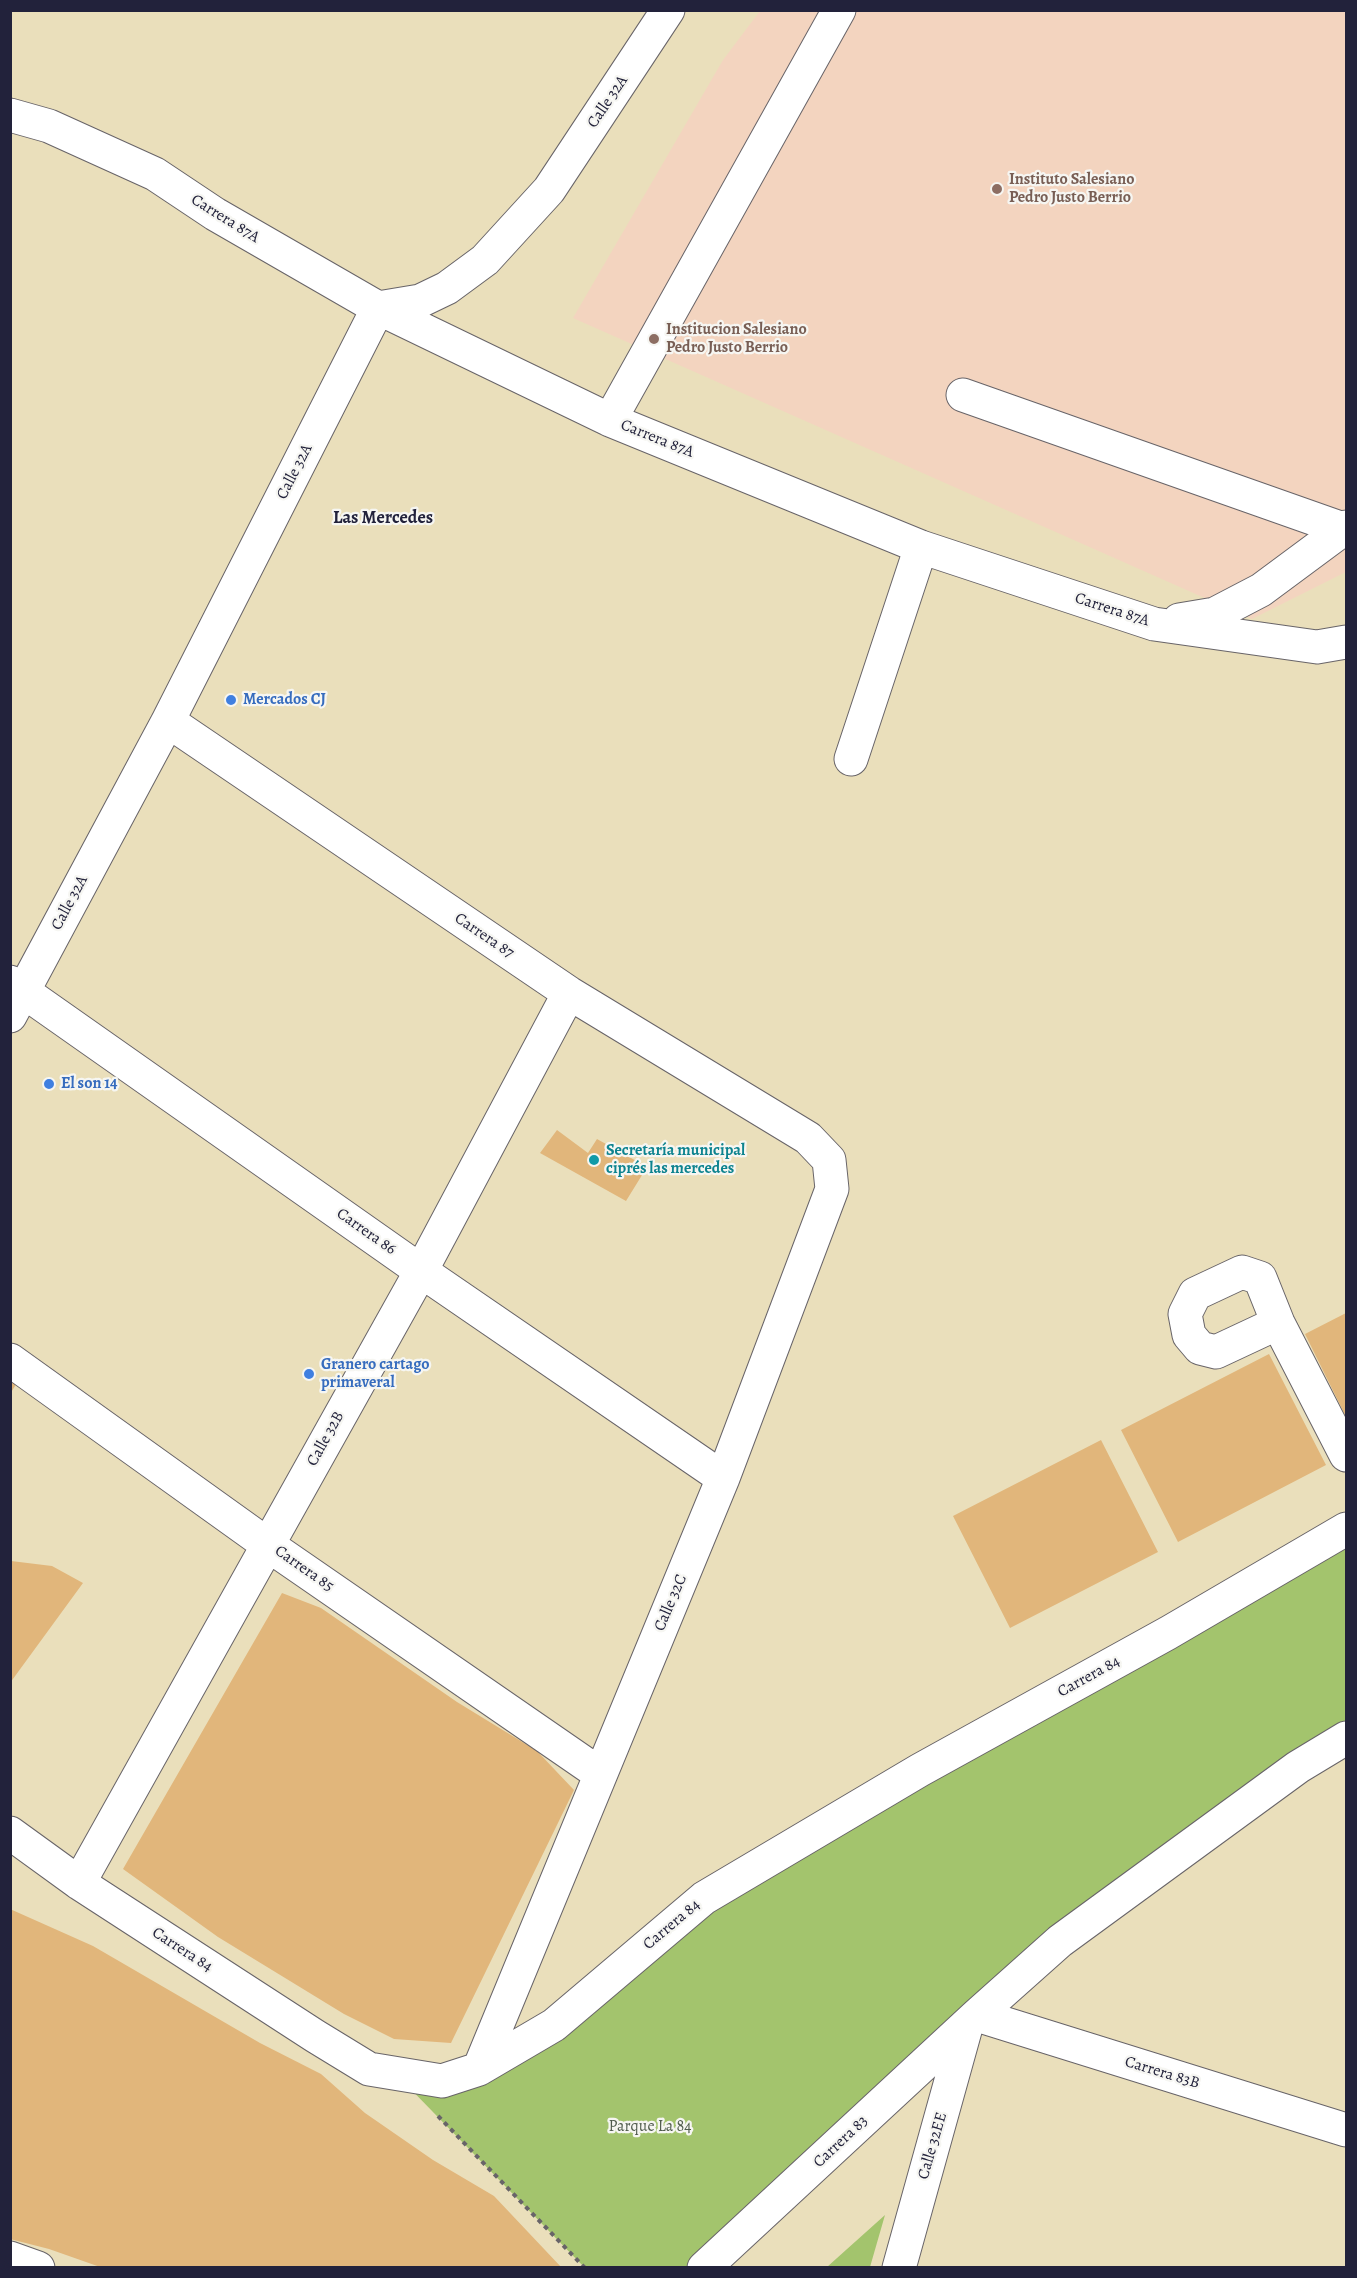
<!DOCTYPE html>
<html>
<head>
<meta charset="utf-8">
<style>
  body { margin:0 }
  #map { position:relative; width:1357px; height:2278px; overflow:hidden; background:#eadfbb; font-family:Alegreya,serif }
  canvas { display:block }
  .frame { position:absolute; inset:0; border:12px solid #22223b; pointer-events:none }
</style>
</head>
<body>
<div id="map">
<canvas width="1357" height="2278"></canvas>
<div class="frame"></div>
</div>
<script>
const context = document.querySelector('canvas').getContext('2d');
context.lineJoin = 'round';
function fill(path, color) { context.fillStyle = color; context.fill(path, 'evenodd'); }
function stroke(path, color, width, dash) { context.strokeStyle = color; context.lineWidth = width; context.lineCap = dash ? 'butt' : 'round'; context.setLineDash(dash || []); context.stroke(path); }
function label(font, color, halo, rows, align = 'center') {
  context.font = font + ' Alegreya,serif'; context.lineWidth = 4.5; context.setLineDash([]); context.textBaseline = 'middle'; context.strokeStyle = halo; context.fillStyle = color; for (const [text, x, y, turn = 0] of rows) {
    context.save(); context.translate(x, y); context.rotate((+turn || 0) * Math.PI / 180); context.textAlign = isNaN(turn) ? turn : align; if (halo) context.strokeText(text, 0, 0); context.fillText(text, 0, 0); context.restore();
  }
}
fill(new Path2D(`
  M760 11H1346V572L1252 619 573 318 723 60Z`), '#f3d4bf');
fill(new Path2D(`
  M1346 1529V1738L1060 1941 704 2267H584L395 2073 442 2080 554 2025 704 1898Z
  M885 2215 870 2267H827Z`), '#a3c46d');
fill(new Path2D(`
  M557 1130 588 1153 597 1139 647 1167 626 1201 540 1153Z
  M1346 1313V1417L1305 1334Z
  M1269 1354 1326 1465 1178 1542 1121 1430Z
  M10 1372 20 1378 10 1394Z
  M1101 1440 1158 1552 1010 1628 953 1516Z
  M11 1561 52 1566 83 1583 10 1683Z
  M282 1593 321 1608 457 1702 537 1751 574 1790 451 2043 394 2039 344 2014 218 1937 123 1869Z
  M10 1909 93 1946 260 2043 321 2074 365 2113 433 2160 494 2196 562 2268H103L49 2249 10 2239Z`), '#e1b67b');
const minor = new Path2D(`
  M10 115 49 126 155 174 215 214 378 308 610 420 921 547 1154 624 1317 647 1346 642
  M963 395 1343 529
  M610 420 839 10
  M1179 620 1215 614 1261 590 1346 527
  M168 721 569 993 808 1138 829 1160 832 1189 723 1478 479 2069
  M851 759 921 547
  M10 982 421 1271 723 1478
  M10 1016 168 721 378 308 420 301 447 288 485 260 549 190 668 10
  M1278 1323 1216 1352 1200 1348 1189 1335 1185 1314 1195 1294 1242 1272 1260 1278 1278 1323 1346 1455
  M10 1360 268 1545 600 1774
  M10 1833 79 1883 315 2036 369 2069 442 2081 479 2069 554 2025 704 1898 920 1770 1168 1633 1346 1529
  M79 1883 421 1271 569 993
  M977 2015 1346 2130
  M10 2258 38 2268
  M704 2268 977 2015 1060 1941 1298 1767 1346 1738
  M899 2268 966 2027`);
stroke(minor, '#686468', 35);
stroke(new Path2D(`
  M438 2116 585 2268`), '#686468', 4, [4.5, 4.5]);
stroke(minor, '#fff', 33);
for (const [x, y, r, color] of [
  [997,189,6,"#8d6e63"],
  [654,339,6,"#8d6e63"],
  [231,700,6,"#3f7fe0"],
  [49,1084,6,"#3f7fe0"],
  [594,1160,6,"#0f9aa8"],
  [309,1374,6,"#3f7fe0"]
]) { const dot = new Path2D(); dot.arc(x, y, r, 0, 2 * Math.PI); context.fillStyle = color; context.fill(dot); stroke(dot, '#f6f6f2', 2); }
label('16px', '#22223b', '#f6f6f2', [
  ["Calle 32A",608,102,-56],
  ["Carrera 87A",225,219,32],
  ["Carrera 87A",657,439,22],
  ["Calle 32A",295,472,-63],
  ["Carrera 87A",1112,610,18],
  ["Calle 32A",70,903,-62],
  ["Carrera 87",484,936,34],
  ["Carrera 86",366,1232,35],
  ["Calle 32B",326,1439,-61],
  ["Carrera 85",304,1569,35],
  ["Calle 32C",671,1603,-67],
  ["Carrera 84",1089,1677,-29],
  ["Carrera 84",672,1925,-40],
  ["Carrera 84",182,1950,33],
  ["Carrera 83B",1162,2073,17],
  ["Carrera 83",841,2142,-43],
  ["Calle 32EE",933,2146,-74]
]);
label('bold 16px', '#785e54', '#f6f6f2', [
  ["Instituto Salesiano",1009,180],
  ["Pedro Justo Berrio",1009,198],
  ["Institucion Salesiano",666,330],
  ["Pedro Justo Berrio",666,348]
], 'left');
label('bold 16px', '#366cbe', '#f6f6f2', [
  ["Mercados CJ",243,700],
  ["El son 14",61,1084],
  ["Granero cartago",321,1365],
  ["primaveral",321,1383]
], 'left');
label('bold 16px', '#0d838f', '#f6f6f2', [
  ["Secretaría municipal",606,1151],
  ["ciprés las mercedes",606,1169]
], 'left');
label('16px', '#4f5b4c', '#f6f6f2', [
  ["Parque La 84",650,2127]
]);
label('bold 18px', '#22223b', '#f6f6f2', [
  ["Las Mercedes",383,519]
]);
</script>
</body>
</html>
